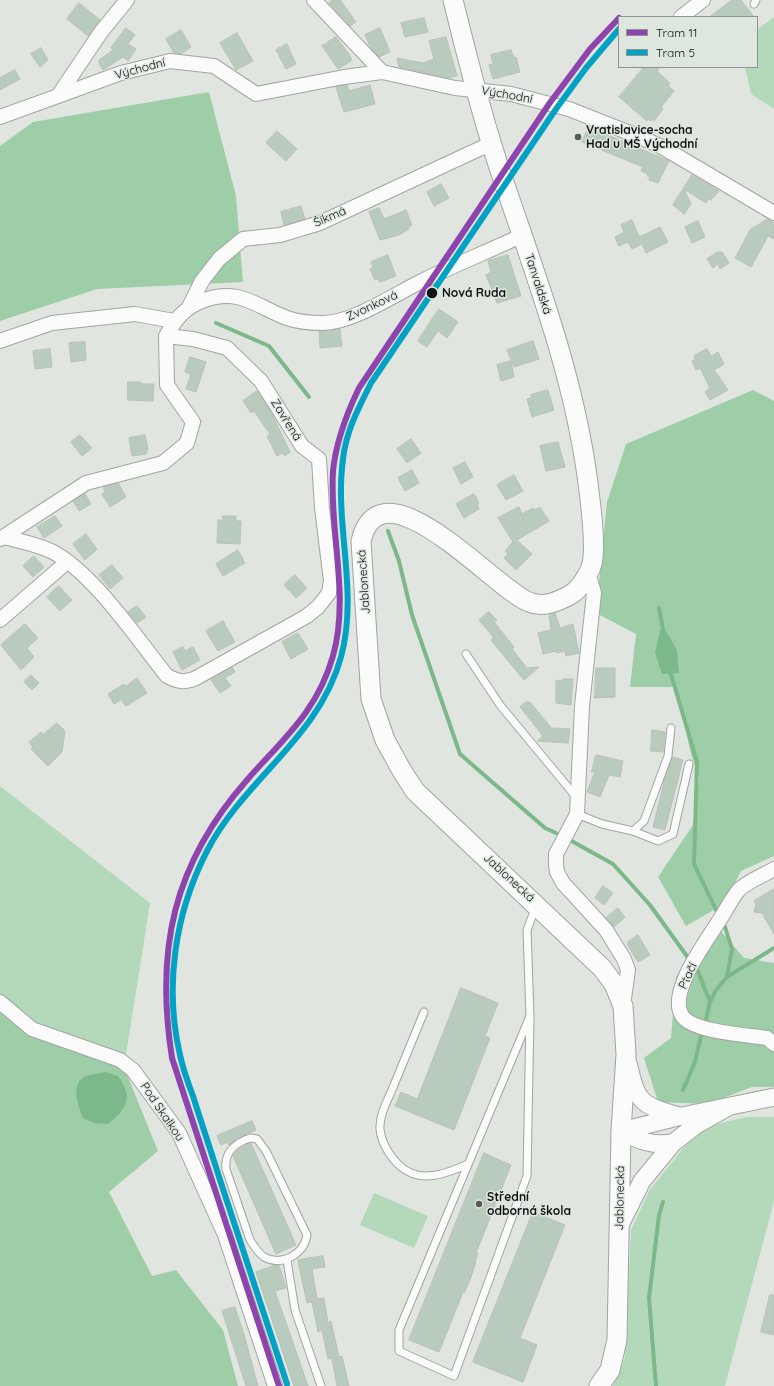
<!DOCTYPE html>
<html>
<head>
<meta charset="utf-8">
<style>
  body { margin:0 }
  #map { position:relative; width:774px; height:1386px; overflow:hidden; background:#e0e5e0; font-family:Quicksand,sans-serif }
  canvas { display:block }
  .legend { position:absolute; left:618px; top:16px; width:140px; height:52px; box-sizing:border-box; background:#dee7df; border:1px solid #8c928c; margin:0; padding:5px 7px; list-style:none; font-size:12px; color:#101310 }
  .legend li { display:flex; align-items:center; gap:8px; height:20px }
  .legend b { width:20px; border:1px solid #8c928c }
</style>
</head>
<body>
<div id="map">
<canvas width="774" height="1386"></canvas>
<ul class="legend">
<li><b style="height:5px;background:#8e44ad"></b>Tram 11</li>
<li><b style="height:5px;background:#01a2c4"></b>Tram 5</li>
</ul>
</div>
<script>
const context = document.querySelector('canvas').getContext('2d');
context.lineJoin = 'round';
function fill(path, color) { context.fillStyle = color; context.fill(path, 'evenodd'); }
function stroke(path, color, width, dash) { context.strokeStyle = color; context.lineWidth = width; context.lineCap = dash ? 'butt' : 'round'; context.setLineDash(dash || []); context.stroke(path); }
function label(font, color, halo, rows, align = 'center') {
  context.font = font + ' Quicksand,sans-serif'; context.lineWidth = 3; context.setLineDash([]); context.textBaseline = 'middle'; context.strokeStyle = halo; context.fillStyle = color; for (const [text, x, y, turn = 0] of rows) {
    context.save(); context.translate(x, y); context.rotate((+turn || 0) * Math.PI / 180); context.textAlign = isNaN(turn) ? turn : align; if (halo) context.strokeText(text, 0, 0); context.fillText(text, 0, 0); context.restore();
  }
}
fill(new Path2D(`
  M774 17V109L751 94 745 67H757V30Z
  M0 786 150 903 124 1067 28 1032 0 1011Z
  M746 1117H774V1201L725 1386H613L625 1357 631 1230 649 1191 684 1147 709 1126Z
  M374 1193 428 1216 414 1248 360 1225Z`), '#b4d9ba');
fill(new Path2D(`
  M209 92 236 196 243 282 97 289 0 321V146L33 122Z
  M753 390 774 401V856L741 871 724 904 686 926 658 877 693 825 699 778 691 754 676 687H630L636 634 596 613 607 502 626 444Z
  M719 929 744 958 774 963V1087H752L707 1104 658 1102 644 1058 671 1038 676 977Z
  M0 1011 28 1032 124 1067 158 1151 109 1192 152 1276 176 1270 223 1330 238 1386H0Z`), '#9ecea7');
fill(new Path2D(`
  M660 631H666L677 650 679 673 662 674 655 653Z
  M106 1072 118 1076C134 1097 127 1109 108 1124L94 1123 83 1118C79 1108 70 1085 84 1077 89 1074 99 1074 106 1072Z`), '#7cb889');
stroke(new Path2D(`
  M216 323 269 346 309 397
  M388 531 399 561 412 615 460 754 545 828 556 833
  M659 608 664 635
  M670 671 697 762 694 864 718 914
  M568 839 613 864 650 905 689 959
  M697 969 710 1002 705 1024
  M727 977 774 948
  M710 1002 716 990 727 977 732 949 725 927
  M683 1090 695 1062 701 1036
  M656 1386 649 1298 659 1215 663 1202`), '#7cb889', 4);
const building = new Path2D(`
  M333 0H340L356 22 350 26 329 3Z
  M732 0H741L754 17H710Z
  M79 3 100 20 88 36 67 19Z
  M424 18 428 32 405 37 401 23Z
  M126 28 135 35 128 44 136 49 128 61 123 57 103 70 99 64V60L113 50 111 48Z
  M380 28 390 52 379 57 370 47 365 35Z
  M181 30 191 47 181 54 174 53 166 39Z
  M237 33 253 61 236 70 220 43Z
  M336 37 351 57V61L338 69 322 46Z
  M446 37 457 76 449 78 399 67 397 58 423 63 434 59 429 41Z
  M287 44 296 64 286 69 276 50Z
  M41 48 48 60 40 67 31 54Z
  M511 50 514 58 516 57 520 72 493 79 489 65 493 64 491 55Z
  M644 67H660L657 71 670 83 668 86 674 91 661 107 663 109 654 121 652 119 651 121 648 119 647 121 619 97Z
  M15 70 20 79 0 90V78Z
  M347 85 349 91 370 85 375 104 344 112 336 87Z
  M589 127 669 161 658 183 649 180 650 177 647 176 648 174 641 171 643 167 582 142Z
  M277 131 297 149 286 161 266 143Z
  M692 175 719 191 711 200 708 199 706 203 684 189 691 204 684 214 673 205Z
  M441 184 449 198 434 206 427 192Z
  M301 206 305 219 284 225 281 212Z
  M379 208 384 219 406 210 412 225 408 227 409 229 399 235 380 240 369 212Z
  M768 219 774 223V239L768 236 751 267 735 258 750 230Z
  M632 220 639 237 660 227 668 242 646 253 642 244 632 249 628 242 619 246 615 237 624 232 621 225Z
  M698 221 705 237 692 243 685 227Z
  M718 252H722L729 263 720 269 718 264 713 268 707 259Z
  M388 255 396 276 380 282 378 279 375 280 370 269 373 267 371 262Z
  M508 255 521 296 497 303 486 275 491 272 488 261Z
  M439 309 458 322 447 338 438 331 427 347 418 341Z
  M340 329 342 346 320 348 319 331Z
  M533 341 539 359 514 367 507 350Z
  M85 342 86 360 71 362 69 343Z
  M50 349 52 367 35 369 33 351Z
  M707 349 711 356 718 352 724 364 714 370 728 390 710 400 705 392 710 388 700 368 696 370 692 361 695 359 694 356Z
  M190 357 206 362 196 392 186 389 191 374 185 372Z
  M511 361 514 377 501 381 497 365Z
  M128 382H141V384H154L153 401 128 400Z
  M548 390 554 410 532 417 527 399 531 398V395Z
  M257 391 272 414 290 452 285 456 283 453 277 456 267 436 270 434 254 411 251 413 243 401Z
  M80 435 92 448 82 456 71 442Z
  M145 435 148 449 146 454 132 456 129 438Z
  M411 439 421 453 407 463 397 449Z
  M558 442 565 467 546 471 540 446Z
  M465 462 473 477 461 484 453 468Z
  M412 470 419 483 405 491 398 478Z
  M514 475 523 491 506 500 497 485Z
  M118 483 126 497 110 507 102 494 105 492 103 487Z
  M85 494 91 504 79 511 73 501Z
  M474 494 479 503 477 504 479 509 464 518 456 504Z
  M519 507 522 514 533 508 535 510 540 507 549 521 517 540 532 554 516 570 504 558 508 554 505 551 513 542 498 518Z
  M55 516 62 526 44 538 37 527Z
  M223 516H236V521H241L240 544 217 543 218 520H223Z
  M86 534 97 549 85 560 73 544Z
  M238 550 245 563 223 576 216 564Z
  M34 556 44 567 33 577 23 566Z
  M112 565 123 578 110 589 99 575Z
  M295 575 307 588 296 598 284 585Z
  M59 586 72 600 60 611 47 597Z
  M137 606 146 617 137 623 128 612Z
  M489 612 497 620 494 622 514 647 512 649 527 668 539 667 524 680 491 640 494 638 479 620Z
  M555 613 560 628 573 624 579 653 566 656 565 651 557 653 556 651 543 654 538 633 551 630 549 615Z
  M223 621 235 642 218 651 206 631Z
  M25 624 38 638 27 648 34 657 21 670 1 645Z
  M298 633 308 649 291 659 282 642Z
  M183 647 185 651 193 647 200 660 182 670 173 652Z
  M232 667 235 672 225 678 231 686 220 693 211 680Z
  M596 668H615V697L595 698Z
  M31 675 39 683 32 690 24 682Z
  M137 678 147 693 126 706 121 700 114 704 108 694 124 684 126 686Z
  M563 679H573L571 705 556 703V680L563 681Z
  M526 702H530L553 730V728L570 729 568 743 537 741 543 736 520 707Z
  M57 723 65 731 62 752 48 766 31 749 33 747 29 742 41 732 43 734Z
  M652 730 665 732 663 752 651 751Z
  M596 755 623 761 620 777 609 775 600 797 587 792 595 772H592Z
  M673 757 683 760 665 830 653 827 665 778Z
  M603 886 613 893 604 905 595 898Z
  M774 889V934L762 913 754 912 756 905 754 901Z
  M618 908 625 917 614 927 606 918Z
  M638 935 650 955 638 962 628 946V942Z
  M461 988 498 1003 485 1036 490 1038 454 1130 395 1106 401 1092 417 1099Z
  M252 1121 256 1130 237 1138 229 1145 227 1142 221 1145 217 1136Z
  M251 1143 296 1245 276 1254 233 1156 238 1150Z
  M484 1153 511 1165 476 1253H478L475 1262H476L470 1280 464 1293 463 1292 439 1352 409 1340Z
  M533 1212 565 1225 520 1338 537 1345 523 1382 473 1362Z
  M323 1256 325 1267 312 1269 317 1299 324 1298 328 1323 331 1321 339 1357 342 1356 349 1386H337L332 1359 337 1357 328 1359 322 1330 318 1332 312 1302 307 1303 300 1271 298 1260Z
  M276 1265H279L286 1288 275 1291 308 1386H294L256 1272Z
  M770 1295H774V1335L761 1332Z
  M235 1307 245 1338 258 1386H246L222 1311Z`);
fill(building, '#b9cbbc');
stroke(building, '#bbbfbb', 1);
const service = new Path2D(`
  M754 4 756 0
  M466 654 500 705 577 798
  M577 814 602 824 633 831 644 821 668 756 671 728
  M633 831 658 841 673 834 689 764
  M424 1012C414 1036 404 1061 394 1085 389 1098 379 1114 380 1129 381 1142 390 1157 400 1166 420 1184 446 1174 468 1164
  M530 1016 399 1330V1351L454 1376 527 1176 530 1016 527 930 536 906
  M250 1138 257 1139 266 1151 307 1235C304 1254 282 1267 264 1257 258 1253 254 1246 250 1240L226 1169C224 1153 235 1143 250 1138Z
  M287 1260 295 1310 321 1386`);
const minor = new Path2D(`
  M314 0 382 72
  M681 17 703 0
  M58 96 121 73 170 61 214 66 256 94 344 77 382 72 455 88 511 94 569 109 640 137 662 147 774 213
  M0 117 58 96 101 32 127 0
  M189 307 202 281 219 259 243 239 280 235 320 223 492 143
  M166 336C175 320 184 308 202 301 240 287 255 306 287 318 298 322 312 323 323 323 352 323 394 295 420 282 454 265 489 251 523 235
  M0 341 52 323 135 314 174 321
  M0 539 86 483 163 463 187 443 193 422 167 385 166 336 193 339 227 348 261 381 302 446 319 459 322 508 331 581 329 593 318 607 307 616 196 678C184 683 179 682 167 676 137 639 93 572 51 551 36 544 19 541 4 537
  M588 572 594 593 582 706 577 814 556 854V865L557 872 563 883 606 930 624 959 628 970 623 1006
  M0 620 67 562
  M774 869C764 875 744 883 738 891 730 901 724 914 717 924 705 943 666 995 683 1017 695 1032 747 1035 767 1038L774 1044
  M0 1002 32 1029 120 1060 133 1070 179 1133 225 1235 275 1386`);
const tertiary = new Path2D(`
  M628 1063C637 1102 640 1105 679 1116
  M621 1131 682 1116 774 1097
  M621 1131C639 1141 653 1146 673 1143
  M619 1227 642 1181 673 1143 696 1125 728 1107`);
const secondary = new Path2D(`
  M453 0C469 64 485 129 507 191 540 287 575 382 588 483 591 508 595 534 593 558 592 570 581 589 570 595 557 602 543 608 529 602 496 590 381 457 361 541L371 699 385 740 402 771 415 791 602 968 614 984 623 1006 626 1054 621 1131 617 1340 610 1370 599 1386`);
stroke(service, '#a1a5a1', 9);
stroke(minor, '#a1a5a1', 16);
stroke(tertiary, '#a1a5a1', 19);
stroke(secondary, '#a1a5a1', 21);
stroke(service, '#fafbfa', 7);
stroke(minor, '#fafbfa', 14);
stroke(tertiary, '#fafbfa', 17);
stroke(secondary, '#fafbfa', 19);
stroke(new Path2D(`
  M279 1386 172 1058C155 950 173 864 247 780 283 739 317 712 333 656 350 595 329 533 333 471 336 441 346 415 359 388L549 104 590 49 619 18`), '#8e44ad', 6);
stroke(new Path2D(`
  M287 1384C265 1317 243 1250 221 1183 212 1154 202 1125 193 1096 188 1083 183 1069 180 1055 164 986 175 913 207 851 245 778 319 738 341 657 359 591 334 525 343 459 346 431 359 407 371 383L556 109 586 68 619 29`), '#01a2c4', 6);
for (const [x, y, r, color] of [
  [578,137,4,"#595c59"],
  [432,293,6,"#101310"],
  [479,1204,4,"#595c59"]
]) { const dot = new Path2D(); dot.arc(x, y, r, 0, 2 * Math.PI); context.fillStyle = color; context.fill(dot); stroke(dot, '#dee7df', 1.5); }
label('12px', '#101310', '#dee7df', [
  ["Východní",140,69,-15],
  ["Východní",507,95,10],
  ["Šikmá",330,217,-23],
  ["Tanvaldská",538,284,72],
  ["Zvonková",372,306,-25],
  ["Zavřená",286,420,58],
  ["Jablonecká",364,582,-94],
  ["Jablonecká",509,878,43],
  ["Ptačí",688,976,-65],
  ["Pod Skalkou",162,1112,56],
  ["Jablonecká",620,1198,-89]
]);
label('bold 12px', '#101310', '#dee7df', [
  ["Vratislavice-socha",586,130],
  ["Had u MŠ Východní",586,144],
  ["Střední",487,1197],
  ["odborná škola",487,1211]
], 'left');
label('bold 12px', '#101310', '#dee7df', [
  ["Nová Ruda",442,293]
], 'left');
</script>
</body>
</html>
